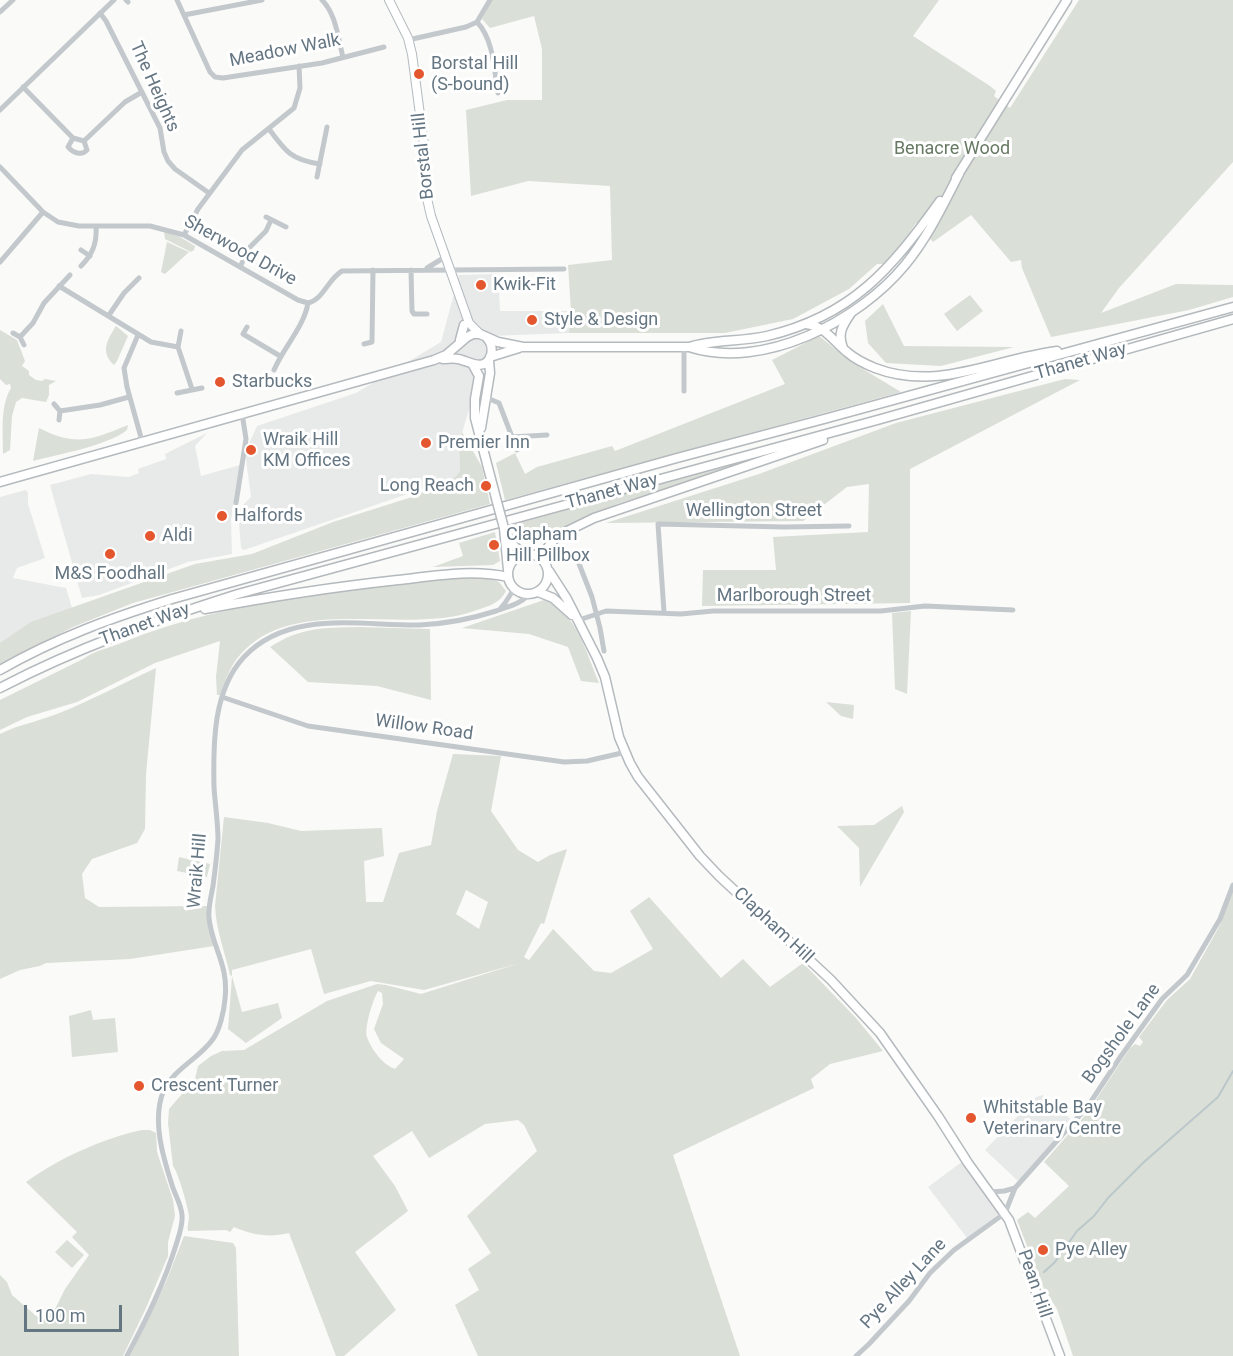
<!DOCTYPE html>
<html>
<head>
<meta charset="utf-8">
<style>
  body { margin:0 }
  #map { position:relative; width:1233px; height:1356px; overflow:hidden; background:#fafaf8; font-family:Roboto,sans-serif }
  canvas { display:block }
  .scale { position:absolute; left:24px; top:1305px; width:98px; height:27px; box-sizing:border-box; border:3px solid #657683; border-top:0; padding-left:8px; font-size:18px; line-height:21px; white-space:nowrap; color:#657683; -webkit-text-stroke:4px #fff; paint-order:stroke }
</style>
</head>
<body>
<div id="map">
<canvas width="1233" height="1356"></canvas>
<div class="scale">100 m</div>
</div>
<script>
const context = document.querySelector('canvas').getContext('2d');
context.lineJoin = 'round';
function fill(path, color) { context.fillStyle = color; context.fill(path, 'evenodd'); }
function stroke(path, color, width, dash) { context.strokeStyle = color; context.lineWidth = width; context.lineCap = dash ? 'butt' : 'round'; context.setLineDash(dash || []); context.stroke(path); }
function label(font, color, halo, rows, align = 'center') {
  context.font = font + ' Roboto,sans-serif'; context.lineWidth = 6; context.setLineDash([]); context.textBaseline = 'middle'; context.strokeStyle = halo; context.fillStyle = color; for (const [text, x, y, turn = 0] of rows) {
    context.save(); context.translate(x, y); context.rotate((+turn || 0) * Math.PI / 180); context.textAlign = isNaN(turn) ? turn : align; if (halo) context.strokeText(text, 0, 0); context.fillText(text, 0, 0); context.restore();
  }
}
fill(new Path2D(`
  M498 274 500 311H571L569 333 491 336 459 443 460 471 454 478 244 550 241 548 238 510 251 497 245 452 257 426 356 393 441 342 459 275Z
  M207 433 195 446 201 476 240 465 231 520 232 554 188 562 99 595 82 598 50 485 91 474 129 477 139 473 138 469 166 459 165 454Z
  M26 490 28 493V504L45 558 17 568 13 578 66 588 72 608 0 644V497Z
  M1043 1095 1073 1121 1018 1181 985 1150 1036 1097Z
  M963 1161 1001 1212 967 1238 928 1187Z`), '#e8e9e9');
fill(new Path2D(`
  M492 0H939L913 36 990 86 996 91 994 96 1010 108 1079 0H1233V162L1119 288 1101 313 1176 284 1233 285V297L1189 310 1051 337 1022 268 1021 260 1011 262 971 215 933 242 916 223 899 248 885 264H877L849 289 793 319 725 333H569L571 311 568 265 612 260 610 186 528 181 471 196 466 110 507 100H542V49L534 16 490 28 482 19Z
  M164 231 180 237 195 246 194 250 191 252 165 239Z
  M167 242 189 252 165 274 161 272Z
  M970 295 983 311 957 331 944 314Z
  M883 304 904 346 1014 347 941 366 886 363 868 343 865 321Z
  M116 326 128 336 117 361 114 365C100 352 107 340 116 326Z
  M0 330 17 340 25 361 22 366 29 371V375L36 380 42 381 45 379 56 381 49 385V395L46 402 22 398 16 402 12 416 10 450 3 454C3 432 0 406 11 388L10 384 6 385 0 379Z
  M819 336 853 363 901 392 505 500 496 463 515 453 525 474 537 467 612 446 615 451 785 384 772 360Z
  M1065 379 1080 380 910 469V603L702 606 703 570H776L773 537 868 532 869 484 847 487 803 521 606 523 759 474 896 423Z
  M128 425 127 430C107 446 59 454 33 461L39 428C76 447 91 440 128 425Z
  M462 432 482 467 490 504 133 603 73 627 0 664V643L31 622 195 564 252 554 333 522 412 497 454 478 460 471 459 444Z
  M782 448 784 451 617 504 566 527 525 541 521 539 512 525 725 466V464Z
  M495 532 500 561 493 565 433 567 463 556 459 543Z
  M487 577 499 582 506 591C500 603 489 606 477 610 406 637 294 592 240 655 230 666 225 681 220 695H217L216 677 220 641 155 663 77 702 27 717 0 730V700L83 659C95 650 110 648 124 642 180 619 237 607 296 597 359 586 423 578 487 577Z
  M544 600C576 610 587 655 599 683L581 681 568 647 529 634 462 628Z
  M911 611 907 694 895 689 892 613Z
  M359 627 430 629 431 700 377 686 308 682 270 647C302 627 321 628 359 627Z
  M156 668 146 774 145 829 137 843 92 859 82 874 85 898 99 907 208 906 214 946 130 959 46 963 40 966 20 970 0 979V734C20 724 41 721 62 712 94 699 125 682 156 668Z
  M826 702 854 705 853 719 841 716Z
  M453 754 501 756 491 811 518 850 538 862 550 855 567 849 544 924 541 923 524 957 529 960 553 929 594 971 611 973 653 949 630 911 649 897 721 978 743 959 770 987 803 963 856 1018 883 1051 830 1064 811 1079 814 1088 673 1155 740 1356H478L455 1305 479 1290 468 1269 491 1253 467 1216 537 1151 524 1125 518 1120 485 1124 429 1158 412 1131 373 1156 395 1186 408 1211 355 1252 396 1310 344 1356H336L289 1233C268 1238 253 1235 234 1227L230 1232 226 1230 188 1231C187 1225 189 1222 189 1216 188 1207 178 1172 173 1166L168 1123 169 1109 195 1079 198 1066 211 1056 222 1051 244 1050 327 1001 377 984 386 985 421 994 520 963 424 990 371 981 324 994 311 949 232 970V976L242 1012 278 1003 282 1018 246 1043 228 1029 232 976 230 975C225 952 216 930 215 906L224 817 268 823 301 831 382 828 384 856 364 861 366 902H383L399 853 431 845 437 811ZM466 890 488 902 479 929 456 914ZM378 991 382 993 383 1004 374 1029 381 1043 404 1059 395 1069C383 1065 371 1049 367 1037 364 1028 373 999 378 991Z
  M902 806 904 812 860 887 859 848 837 826 874 825Z
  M179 857 210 864 207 877 177 871Z
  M1233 888V1356H1073L1057 1309 1042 1285 1017 1220 1028 1212 1035 1218 1069 1186 1044 1162 1088 1112 1130 1048 1135 1044 1140 1046 1143 1042 1139 1037 1167 1000 1190 979 1220 925Z
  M91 1010 93 1020 115 1018 118 1052 72 1057 69 1016Z
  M142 1130H150L156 1133 157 1152 173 1200 175 1216 168 1242V1256L146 1308 123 1356H0V1275L7 1282 12 1295 42 1321 55 1309 65 1289 89 1255 72 1237 77 1232 26 1182C60 1158 101 1139 142 1130Z
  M184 1236 233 1243 236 1248 239 1356H130L166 1282Z
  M67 1240 84 1255 72 1268 55 1252Z`), '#dadfd7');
stroke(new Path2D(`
  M1044 1272 1055 1262 1077 1231 1094 1216 1108 1198 1144 1162 1218 1097 1233 1071`), '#bbc7cb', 2);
const secondary = new Path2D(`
  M389 0 408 38 412 54 426 160V194L431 216 469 323 480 334`);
const primary = new Path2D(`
  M956 178 1067 0
  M460 340 464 325
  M689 347C713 339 741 342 767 336 852 316 891 269 940 201
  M490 357 519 348
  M443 359C448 359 453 358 458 359 469 361 485 373 491 355 493 347 491 342 486 337
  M473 365 479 376 475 399V418L497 502
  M481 428 490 373 489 360
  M0 482 434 360 446 355 467 337 473 334H480L498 342 523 347H689C763 371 859 321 905 265 928 237 943 205 959 174
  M504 528 508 570
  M506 534 514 546 524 554
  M508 574a20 20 0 1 1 40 0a20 20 0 1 1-40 0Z
  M549 571 567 599 597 658 605 677 619 737 630 763 638 777 700 856 719 876 831 980 880 1033 938 1116 968 1163 1009 1220 1060 1356
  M538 592 553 598 572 615`);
const trunk = new Path2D(`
  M806 324C825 326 833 341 847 352 855 359 865 364 875 368 938 392 994 359 1057 351
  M843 348C837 333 843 325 851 313
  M543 560 545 551 557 536 594 518 823 440
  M205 609C269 597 333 587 398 580 434 576 472 569 508 577
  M0 670C56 638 111 618 172 599L677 458 824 419 1233 307
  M0 688C76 648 156 620 238 594L881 419 1233 319`);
stroke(secondary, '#b3babf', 10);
stroke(primary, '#b5babe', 11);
stroke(trunk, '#b4b9bd', 11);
stroke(new Path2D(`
  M126 0 128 2
  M177 0 210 72 215 77 223 78 322 63 384 47
  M322 0C336 14 338 38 343 57
  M0 12 13 0
  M100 13 106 21 160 128 164 152 168 161 175 169 209 193
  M184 15 262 0
  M477 22C494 40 494 70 498 93
  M477 22 490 0
  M408 40 466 27 477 22
  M23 87 73 138 84 141 125 102 142 92
  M0 110 114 0
  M269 129C285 151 291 160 320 164
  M73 138 68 147C73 153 82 156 87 150L84 141
  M0 167 43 212 58 222 79 226H150L184 235 298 300 308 303
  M317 177 327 127
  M266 217 286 227
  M184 235 198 209 242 150 294 108 300 88 299 66
  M81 250 90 256
  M0 262 43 212
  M81 266C92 255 97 244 96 227
  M240 267 250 247 266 231 271 220
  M427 268 445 257
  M411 270 412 311 414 314H427
  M59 286 151 342 178 347
  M109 315 124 293 139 278
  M247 327 243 334 280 356
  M181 331 178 347 192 389
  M13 333 20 337 24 345
  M138 335 124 368 127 387 142 441
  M20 337 33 323 44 303 70 275
  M364 344 372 342 373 270
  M684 347V391
  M274 370C283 348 304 327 308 303 323 300 328 279 342 271L564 269
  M177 393 202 388
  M485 397 499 403 517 450
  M54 404 60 411 59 420
  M60 411 100 405 129 397
  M511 437 547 435
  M236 503 246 439 242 413
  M576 556 592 597 600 628 604 651
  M500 609 505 603 514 589
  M664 612 658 524 784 527 849 526
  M579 624 582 619 606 611 681 614 713 611H881L925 606 1013 610
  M222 697 308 726 564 762 587 761 626 752
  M990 1192 1004 1191 1015 1188
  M127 1356C146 1320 164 1284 176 1245 179 1235 183 1225 182 1215 181 1204 175 1195 172 1185 163 1157 152 1121 163 1092 173 1069 199 1059 213 1039 220 1029 224 1011 225 999 229 964 212 948 209 918 208 907 211 897 213 886 215 871 217 855 218 839 218 822 215 804 214 787 213 744 213 690 244 657 289 609 361 626 419 625 445 624 471 619 496 611 509 606 518 605 529 595
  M856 1356 869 1344 909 1301 930 1273 954 1250 1005 1213 1015 1188 1088 1106 1121 1056 1162 999 1187 975 1220 919 1233 885`), '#c3c8cc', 5);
stroke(secondary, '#fff', 8);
stroke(primary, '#fff', 8);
stroke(trunk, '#fff', 8);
const primaryBridge = new Path2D(`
  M497 502 504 528`);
stroke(primaryBridge, '#b5babe', 11, []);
stroke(primaryBridge, '#fff', 8);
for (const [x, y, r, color] of [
  [419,74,6,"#e4572e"],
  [481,285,6,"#e4572e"],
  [532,320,6,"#e4572e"],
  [220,382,6,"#e4572e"],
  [426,443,6,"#e4572e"],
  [251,450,6,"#e4572e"],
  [486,486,6,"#e4572e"],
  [222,516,6,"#e4572e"],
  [150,536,6,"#e4572e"],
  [494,545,6,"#e4572e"],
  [110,554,6,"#e4572e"],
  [139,1086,6,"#e4572e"],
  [971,1118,6,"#e4572e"],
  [1043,1250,6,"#e4572e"]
]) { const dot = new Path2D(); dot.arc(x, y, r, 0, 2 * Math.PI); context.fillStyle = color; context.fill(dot); stroke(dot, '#fff', 2); }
label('18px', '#657683', '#fff', [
  ["Meadow Walk",285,51,-11],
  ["The Heights",154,87,66],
  ["Borstal Hill",424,156,-96],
  ["Sherwood Drive",240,251,29],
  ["Thanet Way",1081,362,-16],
  ["Thanet Way",612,492,-15],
  ["Wellington Street",754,511],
  ["Marlborough Street",794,596],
  ["Thanet Way",145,625,-20],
  ["Willow Road",424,728,8],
  ["Wraik Hill",198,871,-85],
  ["Clapham Hill",773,926,43],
  ["Bogshole Lane",1122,1034,-54],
  ["Pye Alley Lane",904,1284,-47],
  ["Pean Hill",1034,1284,71]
]);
label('18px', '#657683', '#fff', [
  ["Borstal Hill",431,64],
  ["(S-bound)",431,85],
  ["Kwik-Fit",493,285],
  ["Style & Design",544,320],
  ["Starbucks",232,382],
  ["Wraik Hill",263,440],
  ["KM Offices",263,461],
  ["Premier Inn",438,443],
  ["Long Reach",474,486,"right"],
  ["Halfords",234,516],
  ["Clapham",506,535],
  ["Hill Pillbox",506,556],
  ["Aldi",162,536],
  ["M&S Foodhall",110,574,"center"],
  ["Crescent Turner",151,1086],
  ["Whitstable Bay",983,1108],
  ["Veterinary Centre",983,1129],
  ["Pye Alley",1055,1250]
], 'left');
label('18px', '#687a64', '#fff', [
  ["Benacre Wood",952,149]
]);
</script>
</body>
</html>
